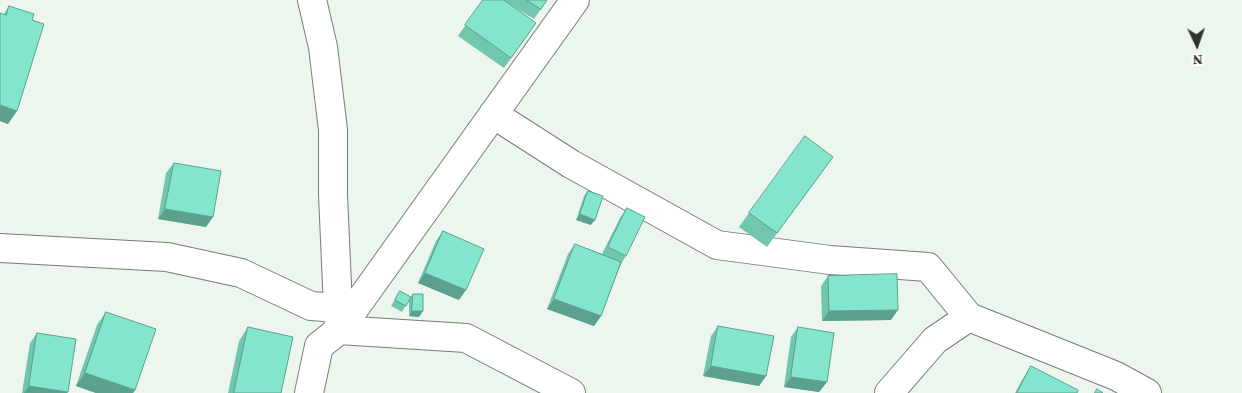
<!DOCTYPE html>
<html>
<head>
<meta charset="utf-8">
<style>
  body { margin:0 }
  #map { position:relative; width:1242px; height:393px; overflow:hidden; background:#ecf6ec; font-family:"Source Serif 4",serif }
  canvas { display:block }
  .north { position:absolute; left:1172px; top:20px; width:50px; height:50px; -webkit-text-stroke:4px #fff; paint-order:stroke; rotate:177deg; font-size:14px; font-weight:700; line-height:20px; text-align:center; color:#303430 }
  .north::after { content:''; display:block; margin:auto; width:18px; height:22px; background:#303430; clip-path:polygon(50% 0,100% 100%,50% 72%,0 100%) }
</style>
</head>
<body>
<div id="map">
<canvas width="1242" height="393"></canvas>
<div class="north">N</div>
</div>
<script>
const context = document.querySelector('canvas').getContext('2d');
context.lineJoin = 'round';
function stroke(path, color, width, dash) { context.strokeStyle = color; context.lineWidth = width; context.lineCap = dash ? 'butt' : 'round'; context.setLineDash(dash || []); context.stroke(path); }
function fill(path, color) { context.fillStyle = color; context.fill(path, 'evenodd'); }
const minor = new Path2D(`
  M493 114 571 164 717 245 830 260 928 267 969 317
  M0 248 167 257 241 273 311 306 338 308
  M339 330 575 0
  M339 330 466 338 571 393
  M309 393 319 346 339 330 333 195V130L323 47 312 0
  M889 393 935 340 969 317 1116 376 1147 393`);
stroke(minor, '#757e75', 30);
stroke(minor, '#fff', 28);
fill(new Path2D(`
  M483 0H547L534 19 506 2 536 23 504 68 458 36Z
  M9 6 8 124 0 121V13L4 14Z
  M833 157 767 247 739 227 749 213Z
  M174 163 206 227 158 219 166 173Z
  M588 191 591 225 576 220 584 196Z
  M627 208 626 256 621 264 601 316 594 326 547 309 568 254 575 244 602 254 620 218Z
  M443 231 459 300 418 283 436 241Z
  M828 276 891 320 822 321 821 286Z
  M400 291 411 297 413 294 423 311 419 317 409 316V300L402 312 391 306Z
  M106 312 135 390 133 393H96L76 386 97 325Z
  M718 326 766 376 759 386 703 376 711 336Z
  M248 327 281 393H228L239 341Z
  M798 327 827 382 819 392 784 387 791 337Z
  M37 333 67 393H22L30 343Z
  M1031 366 1077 393H1015L1022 380Z`), '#71c6af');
fill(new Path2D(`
  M0 105 17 111 8 124 0 121Z
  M165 209 213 217 206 227 158 219Z
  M580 214 595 220 591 225 576 220Z
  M425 273 466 290 459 300 418 283Z
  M554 299 601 316 594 326 547 309Z
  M898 310 891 320 822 321 829 311Z
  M412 311H423L419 317 409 316Z
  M711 366 766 376 759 386 703 376Z
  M85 373 135 390 133 393H96L76 386Z
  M791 377 827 382 819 392 784 387Z
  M29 386 68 392 67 393H24Z`), '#5ca18f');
const building = new Path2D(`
  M483 0H504L536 23 511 58 465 25Z
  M527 0H547L541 9Z
  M9 6 34 14 32 20 44 24 17 111 0 105V13L6 15Z
  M805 136 833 157 777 233 749 213Z
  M174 163 221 171 213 217 165 209Z
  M588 191 603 196 595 220 580 214Z
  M627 208 645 217 626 256 608 247Z
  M443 231 484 249 466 290 425 273Z
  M575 244 621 262 601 316 554 299Z
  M897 274 898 310 829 311 828 276Z
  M400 291 411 297 406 306 395 300Z
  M413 294H423V311H412Z
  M106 312 156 329 135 390 85 373Z
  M718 326 774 336 766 376 711 366Z
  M248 327 293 337 281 393H234Z
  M798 327 834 333 827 382 791 377Z
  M37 333 76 339 68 392 29 386Z
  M1031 366 1078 390 1077 393H1017Z
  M1097 389 1103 393H1095Z`);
fill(building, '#83e6cc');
stroke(building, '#5ca18f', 1);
</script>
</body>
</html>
